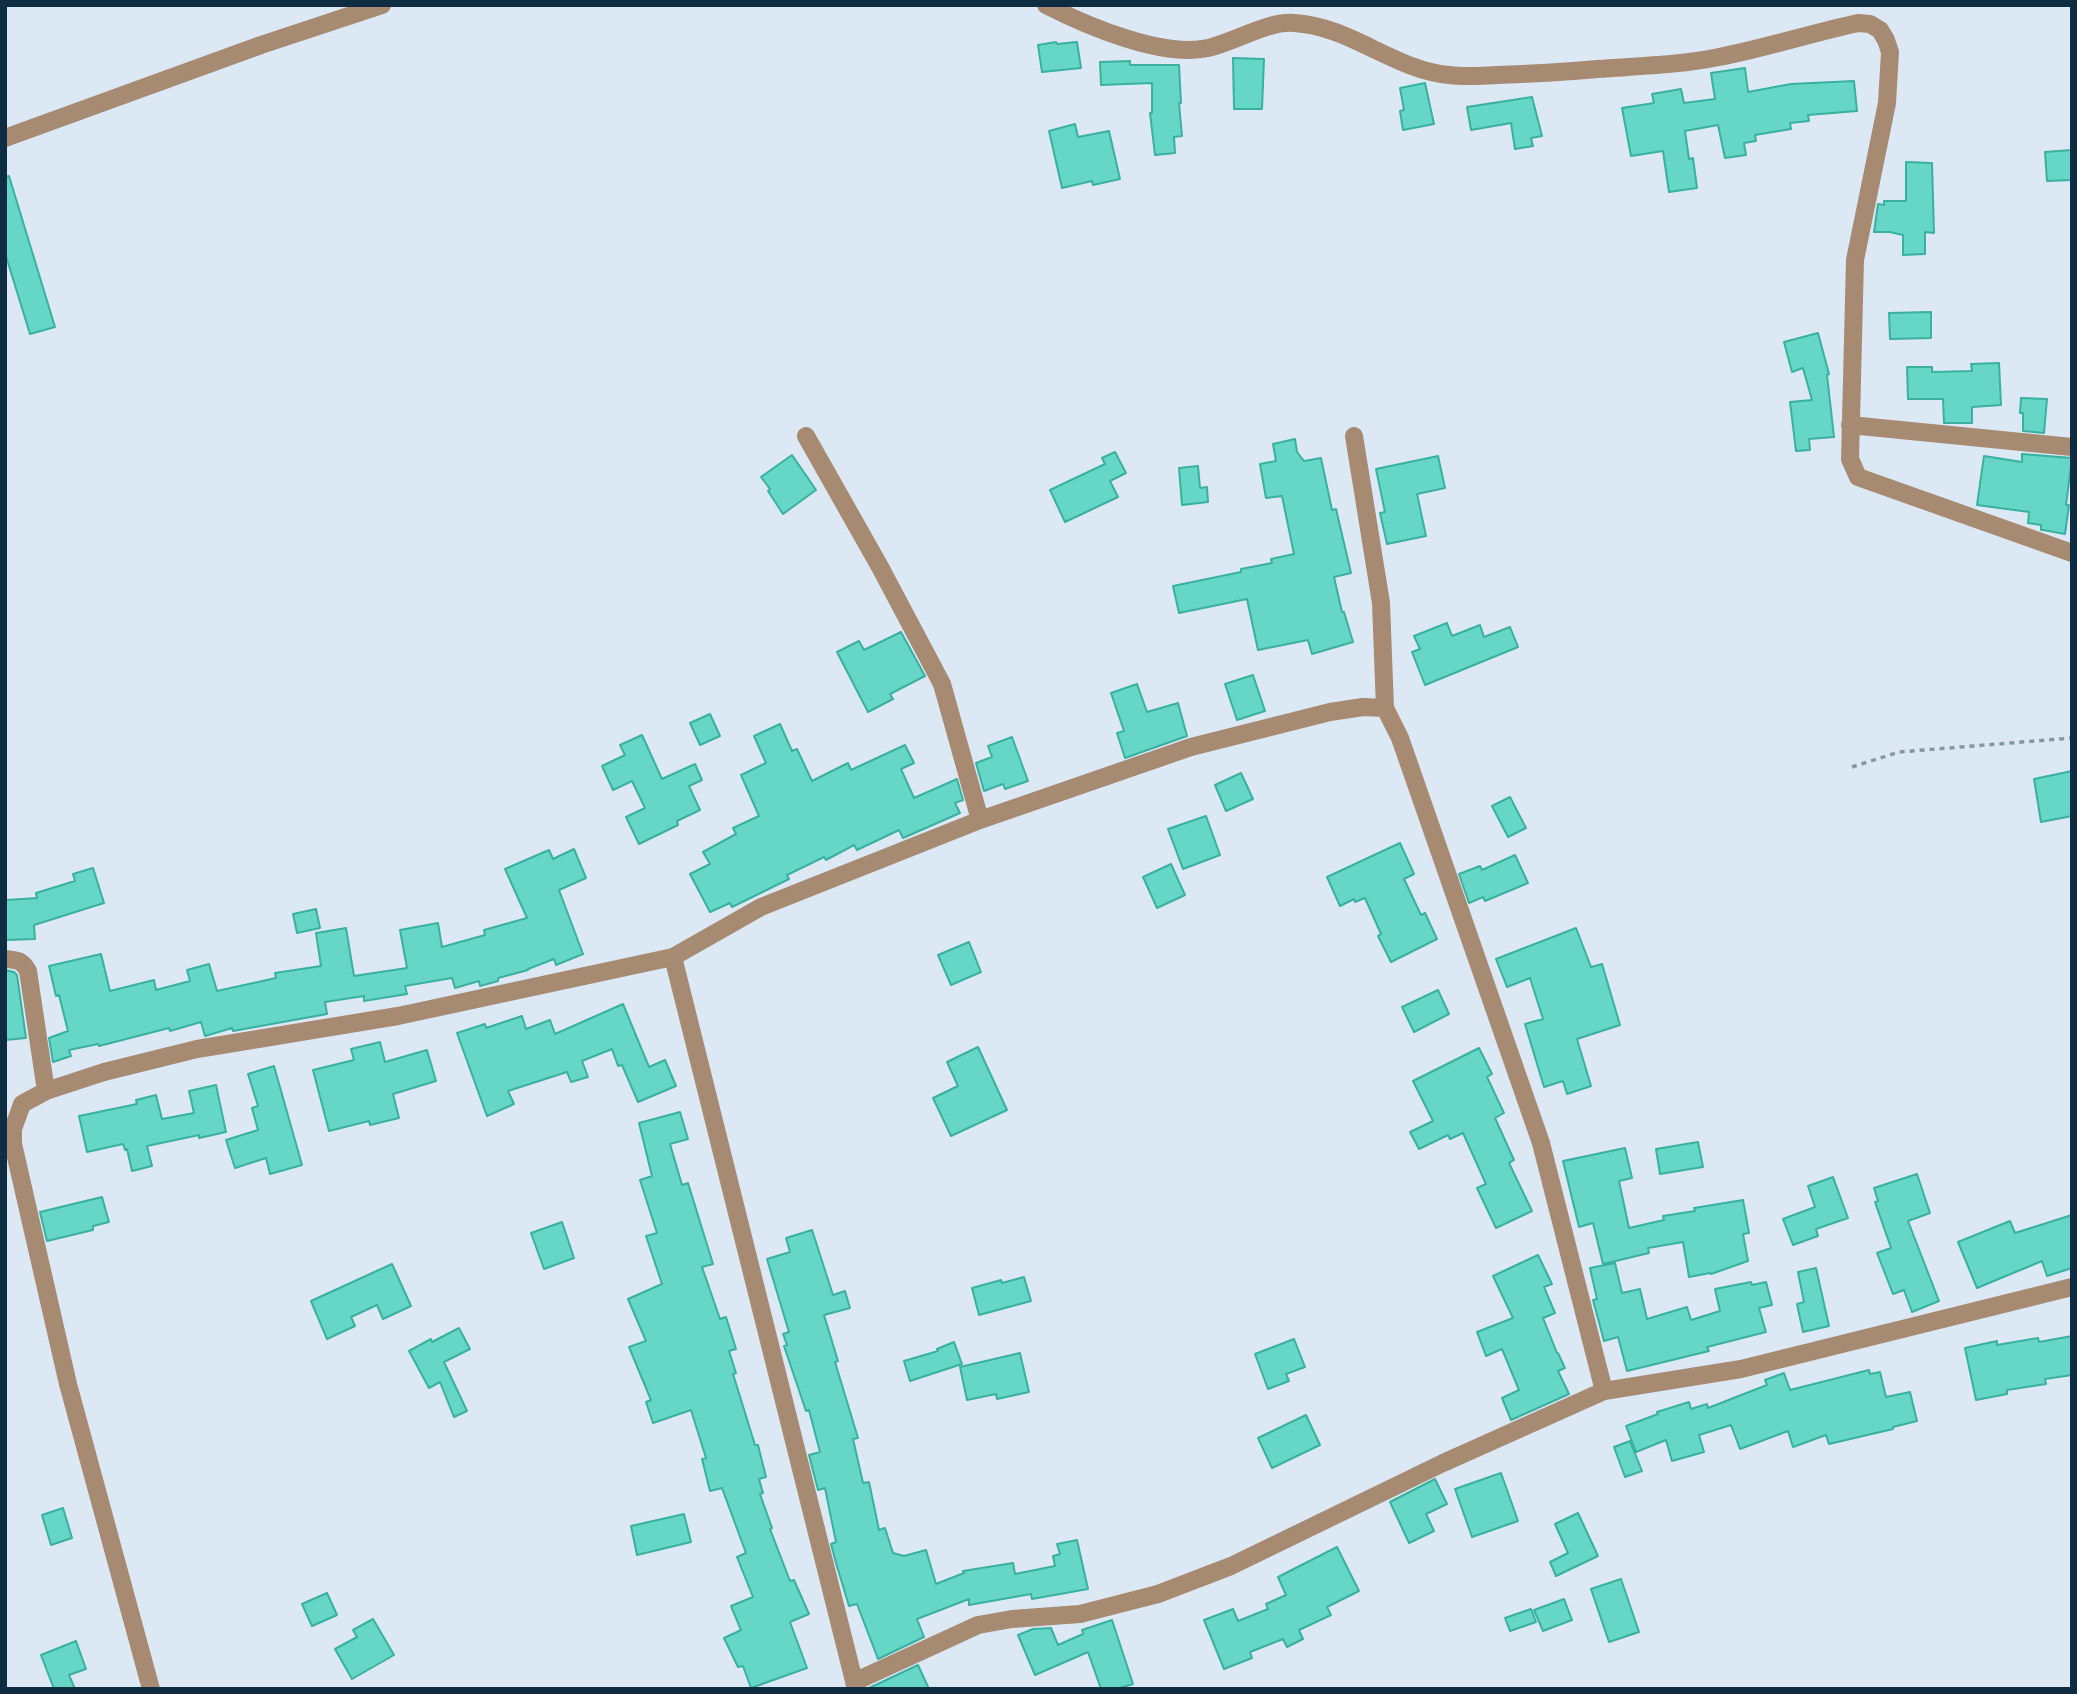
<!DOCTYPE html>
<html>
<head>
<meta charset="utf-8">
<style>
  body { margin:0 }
  #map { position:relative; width:2077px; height:1694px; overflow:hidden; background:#dce9f5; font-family:"Libre Baskerville",serif }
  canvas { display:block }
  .frame { position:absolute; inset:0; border:7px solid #0e2d42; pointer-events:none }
</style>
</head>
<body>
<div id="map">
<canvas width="2077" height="1694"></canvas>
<div class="frame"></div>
</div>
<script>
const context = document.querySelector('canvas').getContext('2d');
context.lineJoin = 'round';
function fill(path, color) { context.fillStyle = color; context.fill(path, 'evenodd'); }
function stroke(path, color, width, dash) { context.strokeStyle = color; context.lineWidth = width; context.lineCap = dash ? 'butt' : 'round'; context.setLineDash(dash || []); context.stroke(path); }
const building = new Path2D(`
  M1056 42 1057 44 1077 42 1081 68 1042 72 1038 45Z
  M1233 58 1264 59 1262 109H1234Z
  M1130 61V65H1179L1181 103H1179L1182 136 1174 137 1175 153 1155 155 1150 113H1152V83L1101 85 1100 62Z
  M1745 68 1748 92 1791 84 1854 81 1857 111 1808 115 1809 121 1790 123 1791 129 1755 135 1756 141 1744 143 1746 155 1725 158 1718 125 1685 131 1689 159 1693 158 1697 188 1669 192 1663 151 1631 156 1622 108 1654 103 1652 94 1681 89 1684 103 1715 99 1711 73Z
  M1425 83 1434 124 1403 130 1400 111 1404 110 1400 88Z
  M1532 97 1542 136 1531 138 1533 146 1515 149 1511 123 1471 130 1467 107Z
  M1075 124 1078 137 1109 131 1120 179 1093 185 1092 181 1062 188 1049 131Z
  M2072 150V180L2047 181 2045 152Z
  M1906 162 1932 163 1934 233 1925 232V254L1903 255V235L1890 232H1874L1878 204 1884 205V201H1906Z
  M9 176 55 327 30 334 5 253V177Z
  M1931 312V338L1890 339 1889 313Z
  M1818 333 1829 374 1827 375 1834 437 1809 439 1810 450 1796 451 1790 402 1812 400 1803 368 1792 372 1784 342Z
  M1999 363 2001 405 1972 407V423H1944L1943 399H1908L1907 367H1932V372L1972 371 1971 364Z
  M2021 398 2047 399 2044 433 2023 431V413H2020Z
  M1295 439 1297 452 1304 461 1321 458 1332 510 1336 509 1351 573 1334 577 1342 612H1344L1353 642 1312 654 1308 640 1258 650 1247 599 1179 613 1173 586 1241 572V569L1272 563 1271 559 1294 554 1282 496 1266 498 1260 464 1276 461 1273 444Z
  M1115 452 1126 473 1110 481 1118 497 1065 522 1050 490 1105 464 1102 458Z
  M2022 454 2072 458 2066 505H2069L2065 534 2043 530H2041V525L2028 523 2029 512 1977 505 1984 456 2022 462Z
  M792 455 816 490 783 514 768 491 770 489 761 477Z
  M1438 456 1445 488 1417 494 1426 536 1387 544 1380 513 1385 512 1376 469Z
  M1198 466 1200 488 1207 487 1208 502 1182 505 1179 468Z
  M1447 623 1452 636 1480 625 1484 637 1510 627 1518 647 1425 685 1412 652 1420 649 1414 636Z
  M901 632 925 676 890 694 893 699 868 712 837 652 859 641 864 650Z
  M1253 675 1265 711 1237 720 1225 684Z
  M1137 684 1147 712 1178 703 1187 736 1125 758 1117 733 1124 731 1111 693Z
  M710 714 720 736 700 745 690 723Z
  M780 724 792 751 797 749 812 781 848 763 851 770 905 745 914 763 901 769 914 798 957 779 963 800 955 803 960 813 903 838 899 830 857 850 854 845 826 860 824 857 787 875 789 879 732 907 730 903 710 912 690 874 710 864 703 852 736 834 733 828 759 816 741 775 766 763 754 736Z
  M642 735 662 779 695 764 702 780 689 786 700 810 677 821 678 825 639 844 626 817 645 808 632 781 613 790 602 766 625 755 620 745Z
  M1012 737 1028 781 1005 789 1003 784 984 791 976 763 992 757 988 746Z
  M2072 771V816L2041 822 2034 779Z
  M1241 773 1253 799 1226 811 1215 785Z
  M1510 797 1526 828 1508 837 1492 806Z
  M1206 816 1220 855 1183 869 1168 829Z
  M1400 843 1414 874 1404 879 1421 915 1425 913 1437 939 1391 962 1378 936 1381 934 1365 898 1355 902 1354 899 1340 906 1327 877Z
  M574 849 586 878 559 890 583 954 556 965 554 959 528 969V970L498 978V981L480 986 479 981 455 988 452 978 405 986 407 994 364 1001V996L325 1002 327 1014 233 1031 232 1028 205 1036 201 1022 170 1031 169 1028 99 1046 98 1044 69 1050 71 1056 53 1062 49 1038 68 1031 59 995 56 996 49 966 101 954 110 991 154 980 156 990 190 981 187 970 209 964 217 991 276 978 275 973 321 966 316 933 346 928 354 976 407 968 400 930 438 923 442 947 485 935 484 930 527 918 505 869 549 850 553 859Z
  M1515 855 1528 883 1485 901 1483 897 1469 903 1459 874 1480 866 1482 870Z
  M1171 864 1185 895 1157 908 1143 877Z
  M93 868 104 903 34 925 35 939 5 940 6 900 37 898 36 893 75 881 73 874Z
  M316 909 320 928 297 933 293 914Z
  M1576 928 1591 967 1602 964 1620 1025 1577 1039 1591 1086 1567 1094 1563 1081 1544 1087 1525 1024 1543 1019 1530 978 1507 987 1496 959Z
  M969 942 981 972 951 985 938 955Z
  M5 970 14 972 17 975 26 1038 5 1040Z
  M1438 990 1449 1014 1414 1032 1402 1007Z
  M623 1004 649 1067 665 1060 676 1086 638 1102 622 1065 618 1066 612 1049 582 1061 588 1077 571 1082 567 1072 508 1091 514 1104 487 1116 457 1033 485 1024 486 1028 522 1016 526 1029 550 1020 555 1034Z
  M380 1042 385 1062 427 1050 436 1081 393 1094 399 1118 370 1125 369 1121 329 1131 313 1070 354 1060 351 1049Z
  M978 1047 1007 1110 951 1136 933 1098 958 1086 947 1062Z
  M1479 1048 1492 1074 1487 1077 1504 1113 1495 1118 1514 1160 1509 1163 1532 1211 1496 1228 1477 1188 1486 1184 1463 1133 1450 1139 1448 1135 1419 1149 1410 1132 1433 1121 1413 1081Z
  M274 1066 302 1165 270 1174 266 1158 235 1168 226 1140 258 1130 252 1108 258 1106 248 1074Z
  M216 1085 226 1132 199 1138V1135L147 1146 152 1166 132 1171 127 1149 125 1150 123 1144 87 1152 79 1116 137 1104 136 1100 156 1095 162 1119 194 1113 189 1091Z
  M680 1112 688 1139 670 1144 682 1185 688 1183 713 1264 702 1267 720 1319 726 1317 736 1349 729 1351 736 1373 733 1374 755 1445H758L766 1477 759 1479 763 1493 760 1494 772 1528 770 1529 790 1581 794 1580 809 1614 790 1622 807 1668 751 1688 743 1666 738 1667 724 1638 741 1630 731 1606 753 1597 737 1557 746 1553 722 1488 710 1491 702 1459 706 1458 691 1410 653 1423 646 1402 651 1400 629 1347 646 1341 628 1299 662 1284 646 1236 657 1233 640 1180 652 1176 639 1123Z
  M1698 1142 1703 1167 1660 1174 1656 1149Z
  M1625 1148 1632 1178 1619 1181 1629 1228 1664 1220 1663 1216 1695 1211 1694 1208 1743 1200 1749 1233 1743 1234 1748 1261 1711 1274 1710 1273 1689 1277 1683 1242 1648 1248 1649 1253 1603 1264 1593 1223 1579 1227 1563 1161Z
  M1917 1174 1930 1213 1908 1221 1939 1301 1912 1312 1904 1290 1893 1294 1877 1253 1891 1248 1875 1202 1878 1201 1874 1188Z
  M1833 1177 1848 1218 1816 1229 1818 1236 1793 1245 1783 1219 1815 1207 1808 1186Z
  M102 1197 109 1222 93 1226V1230L47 1241 40 1212Z
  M2072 1215V1268L2047 1276 2042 1261 1977 1288 1958 1242 2010 1221 2015 1233Z
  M562 1222 574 1258 544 1269 531 1233Z
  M812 1230 833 1295 845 1291 850 1308 824 1315 838 1361 835 1362 858 1438 853 1439 863 1483 869 1482 879 1530 885 1528 893 1553 904 1556 926 1550 936 1584 964 1573 963 1571 1013 1563 1015 1574 1055 1566 1053 1556 1060 1554 1057 1544 1077 1540 1088 1589 1032 1599 1031 1594 969 1605V1599L917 1619 924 1637 878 1659 857 1604 849 1606 836 1563 831 1544 836 1542 825 1488 818 1490 809 1455 820 1452 809 1410 806 1411 784 1346 787 1345 783 1334 789 1332 767 1259 790 1252 786 1238Z
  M1538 1255 1552 1284 1544 1287 1555 1313 1543 1318 1557 1353H1558L1565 1368 1558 1371 1569 1394 1511 1420 1502 1398 1519 1390 1502 1349 1486 1356 1477 1332 1513 1318 1493 1276Z
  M1615 1263 1622 1293 1640 1289 1647 1319 1687 1307 1691 1320 1720 1311 1715 1289 1751 1282 1752 1285 1766 1282 1772 1305 1759 1308 1766 1332 1707 1347 1709 1351 1627 1371 1618 1337 1604 1341 1593 1300 1597 1299 1590 1268Z
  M392 1264 411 1306 383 1319 377 1305 351 1317 355 1326 327 1339 311 1301Z
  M1816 1268 1829 1326 1803 1332 1797 1304 1804 1302 1798 1272Z
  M1024 1277 1031 1301 979 1315 972 1288 1001 1280 1002 1283Z
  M459 1328 470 1349 444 1362 467 1411 454 1417 440 1382 429 1388 409 1351 431 1339 432 1342Z
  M2072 1336V1375L2045 1379 2046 1384 2007 1390V1394L1976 1400 1965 1348 1997 1341V1345L2038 1338 2039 1342Z
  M1294 1339 1305 1367 1286 1374 1289 1381 1268 1389 1255 1354Z
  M954 1342 962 1364 910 1381 904 1361 938 1351 937 1349Z
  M1020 1353 1029 1392 997 1399 996 1394 967 1400 960 1367Z
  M1869 1370 1870 1374 1880 1372 1886 1397 1910 1392 1917 1421 1893 1427V1429L1829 1444 1826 1435 1793 1447 1788 1431 1740 1449 1731 1425 1699 1435 1704 1452 1672 1461 1666 1440 1636 1452 1626 1426 1658 1414 1657 1412 1689 1402 1691 1409 1707 1404 1708 1408 1767 1385 1765 1380 1784 1373 1790 1390Z
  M1306 1415 1320 1445 1272 1468 1258 1438Z
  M1630 1441 1642 1471 1625 1477 1614 1447Z
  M1501 1473 1518 1521 1472 1537 1455 1489Z
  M1435 1479 1447 1504 1426 1514 1434 1531 1409 1543 1390 1502Z
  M63 1508 72 1538 51 1545 42 1515Z
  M1578 1513 1598 1556 1556 1576 1550 1562 1568 1553 1555 1524Z
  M684 1514 691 1542 637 1555 631 1526Z
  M1337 1547 1359 1591 1327 1607 1331 1615 1299 1630 1303 1639 1287 1647 1283 1639 1250 1652 1252 1658 1224 1669 1204 1620 1233 1609 1238 1621 1268 1609 1266 1604 1286 1595 1278 1577Z
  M1621 1579 1639 1632 1609 1642 1591 1589Z
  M327 1593 337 1615 312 1626 302 1604Z
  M1564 1599 1572 1620 1543 1631 1534 1610Z
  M1531 1609 1536 1622 1510 1631 1505 1618Z
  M373 1619 394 1655 352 1679 335 1649 357 1637 353 1630Z
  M1112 1620 1133 1684 1116 1689H1101L1088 1652 1035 1675 1018 1635 1033 1629 1051 1628 1058 1645 1083 1634 1082 1630Z
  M76 1641 86 1669 69 1675 75 1689H54L41 1655Z
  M918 1665 929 1689H867Z`);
fill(building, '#66d7c6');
stroke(building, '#39b0a0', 2);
stroke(new Path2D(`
  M1852 767 1899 752 2072 738`), '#8398a7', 3.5, [5, 5]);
stroke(new Path2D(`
  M1046 5C1087 26 1162 58 1208 48 1235 42 1267 21 1294 23 1350 26 1394 70 1449 75 1465 77 1481 76 1497 75 1531 74 1564 72 1598 69 1638 66 1680 65 1719 57 1766 48 1812 33 1858 23L1870 24 1880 30 1886 40 1890 52 1887 103 1855 260 1850 459 1858 477 2072 553
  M5 138 261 45 382 5
  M1850 425 2072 447
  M806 436 880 567 942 684 980 820
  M1354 436 1381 603 1385 708
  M673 957 856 1689
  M5 959C17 960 22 960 28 971L46 1091
  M854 1682 978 1625 1012 1619 1080 1614 1158 1594 1231 1566 1443 1463 1604 1391
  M151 1689 68 1384 13 1144V1129L22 1104 46 1091 104 1072 197 1049 398 1016 673 957 761 907 980 820 1191 747 1330 712 1363 707 1385 708 1400 738 1541 1143 1604 1391 1741 1369 2072 1287`), '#a68a72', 18);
</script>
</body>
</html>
